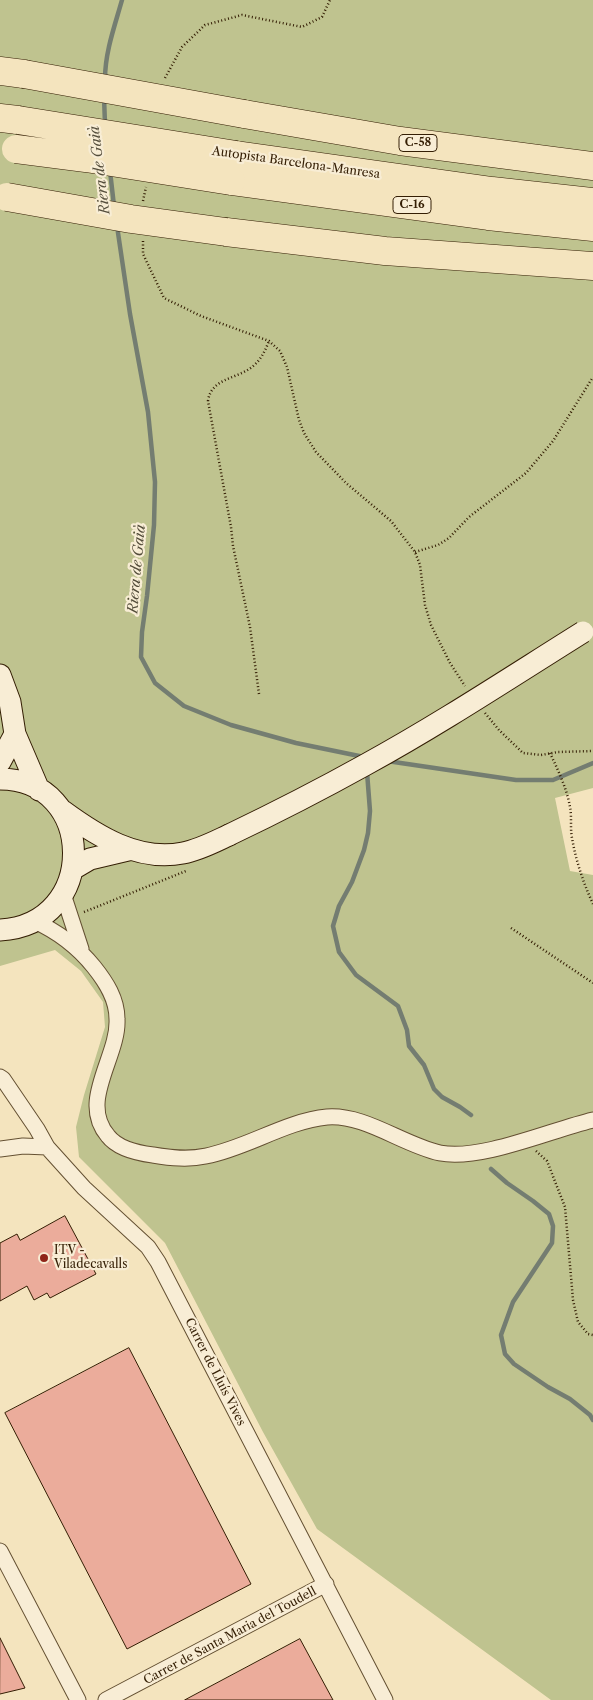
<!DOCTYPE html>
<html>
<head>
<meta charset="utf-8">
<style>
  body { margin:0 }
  canvas { display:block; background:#f4e4be }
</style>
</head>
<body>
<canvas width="593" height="1700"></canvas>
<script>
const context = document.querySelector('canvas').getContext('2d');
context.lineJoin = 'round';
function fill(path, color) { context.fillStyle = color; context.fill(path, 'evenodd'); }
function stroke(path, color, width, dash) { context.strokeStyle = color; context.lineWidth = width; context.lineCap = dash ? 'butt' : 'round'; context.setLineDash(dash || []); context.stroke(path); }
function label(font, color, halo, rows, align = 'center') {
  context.font = font + ' "Libre Caslon Text",serif'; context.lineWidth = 4.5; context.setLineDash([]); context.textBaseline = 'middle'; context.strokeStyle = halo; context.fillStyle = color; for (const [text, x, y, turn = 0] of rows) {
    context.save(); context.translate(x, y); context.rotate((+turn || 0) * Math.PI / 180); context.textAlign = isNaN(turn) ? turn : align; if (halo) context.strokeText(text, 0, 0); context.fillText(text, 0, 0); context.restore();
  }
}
fill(new Path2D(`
  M0 0H593V788L555 798 570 871 593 875V1700H551L317 1529 263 1432 165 1243 79 1157 76 1127 84 1095 105 1027 103 1002 81 971 55 950 0 966Z`), '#bfc38f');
stroke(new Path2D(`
  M105 79C105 52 115 25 122 0
  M104 97 105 124
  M110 171 114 206
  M117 226 130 314 148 412 155 482 154 525 147 596 142 632 141 657 155 683 184 706 231 725 296 743 364 757
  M387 761 516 780H553L593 763
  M367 772 370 811 368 833 364 850 352 882 339 906 333 926 339 952 356 975 398 1006 407 1030 409 1046 424 1065 434 1089 442 1097 460 1107 471 1115
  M491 1169 507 1183 533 1201 549 1214 553 1226 552 1243 513 1302 501 1335 505 1354 514 1364 548 1387 570 1399 590 1415 593 1420`), '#747d71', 4.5);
const building = new Path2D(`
  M65 1216 96 1274 50 1298 47 1293 34 1300 27 1286 0 1301V1243L17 1234 20 1240Z
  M129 1348 251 1584 127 1649 5 1413Z
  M0 1638 25 1688 0 1694Z
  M300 1639 333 1700H185Z`);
fill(building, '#ebac9b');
stroke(building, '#341e04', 1);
const street = new Path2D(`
  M63 894 81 949
  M34 921C59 932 77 946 94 967 106 982 117 999 117 1019 119 1057 78 1101 108 1136 118 1149 137 1153 153 1155 171 1158 188 1160 206 1156 247 1148 286 1121 327 1117 365 1114 403 1145 440 1153 481 1161 551 1130 593 1120
  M0 1077 3 1079 37 1129 47 1147 84 1188 148 1247 158 1262 385 1700
  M0 1149 23 1146 47 1147
  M0 1551 78 1700
  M106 1700 326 1584`);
const secondary = new Path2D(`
  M0 675 10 702 15 734 39 790
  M0 762 15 734
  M0 779C97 779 99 925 0 930
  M63 811C97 836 138 862 183 853 199 850 214 842 229 835
  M73 869 90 859 128 850`);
const highway = new Path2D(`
  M0 71 24 74
  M244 114 400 141 593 166
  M0 118 18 120
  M236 155 492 191 593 202
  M231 181 488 216 593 227
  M226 232 385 251 593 266`);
stroke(street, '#645032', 17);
stroke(secondary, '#341e04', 23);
stroke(highway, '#341e04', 29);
stroke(new Path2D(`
  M165 78 182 47 205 25 242 15 302 27 322 17 330 0
  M143 201 146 187
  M143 241V254L164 298 201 316 269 341 280 351 287 367 299 420 304 433 316 452 346 483 391 521 415 552 420 565 425 605 431 625 450 663 465 686
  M415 552 438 545 449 538 469 517 526 473 553 441 593 377
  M259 694 250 627 233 546 231 527 208 401C211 378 237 379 252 367 261 360 265 351 269 341
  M485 713 499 730 523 753 541 755 558 752 593 751
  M550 753C558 770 567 789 570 807 572 817 570 828 572 838 576 861 583 882 593 904
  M84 912 186 871
  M511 928 593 983
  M536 1151 547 1161 565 1207 573 1300 578 1322 588 1334 593 1335`), '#341e04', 2.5, [1, 2.5]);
stroke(street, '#f8edd5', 15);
stroke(secondary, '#f8edd5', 21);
stroke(highway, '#f4e4be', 28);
const secondaryBridge = new Path2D(`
  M229 835C275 813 320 790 365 765 440 724 511 677 583 632`);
const highwayBridge = new Path2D(`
  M24 74 244 114
  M18 120 236 155
  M16 149 86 158 231 181
  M7 197 131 219 226 232`);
stroke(secondaryBridge, '#341e04', 23, []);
stroke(highwayBridge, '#341e04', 29, []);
stroke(secondaryBridge, '#f8edd5', 21);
stroke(highwayBridge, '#f4e4be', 28);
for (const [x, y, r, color] of [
  [44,1258,5,"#8f2418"]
]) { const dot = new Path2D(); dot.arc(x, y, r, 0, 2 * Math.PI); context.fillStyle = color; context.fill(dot); stroke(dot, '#f8edd5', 2); }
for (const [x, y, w] of [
  [418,143,38],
  [412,205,38]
]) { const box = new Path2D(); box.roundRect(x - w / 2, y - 8.5, w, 17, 4); context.fillStyle = '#f8edd5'; context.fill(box); stroke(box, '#341e04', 1); }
label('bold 11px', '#341e04', null, [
  ["C-58",418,143],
  ["C-16",412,205]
]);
label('12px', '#341e04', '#f8edd5', [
  ["Autopista Barcelona-Manresa",296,163,8],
  ["Carrer de Lluís Vives",215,1372,63],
  ["Carrer de Santa Maria del Toudell",230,1636,-28]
]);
label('12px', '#341e04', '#f8edd5', [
  ["ITV -",54,1251],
  ["Viladecavalls",54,1265]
], 'left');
label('italic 14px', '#544d3b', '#f8edd5', [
  ["Riera de Gaià",100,170,-97],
  ["Riera de Gaià",137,569,-85]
]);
</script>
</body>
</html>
